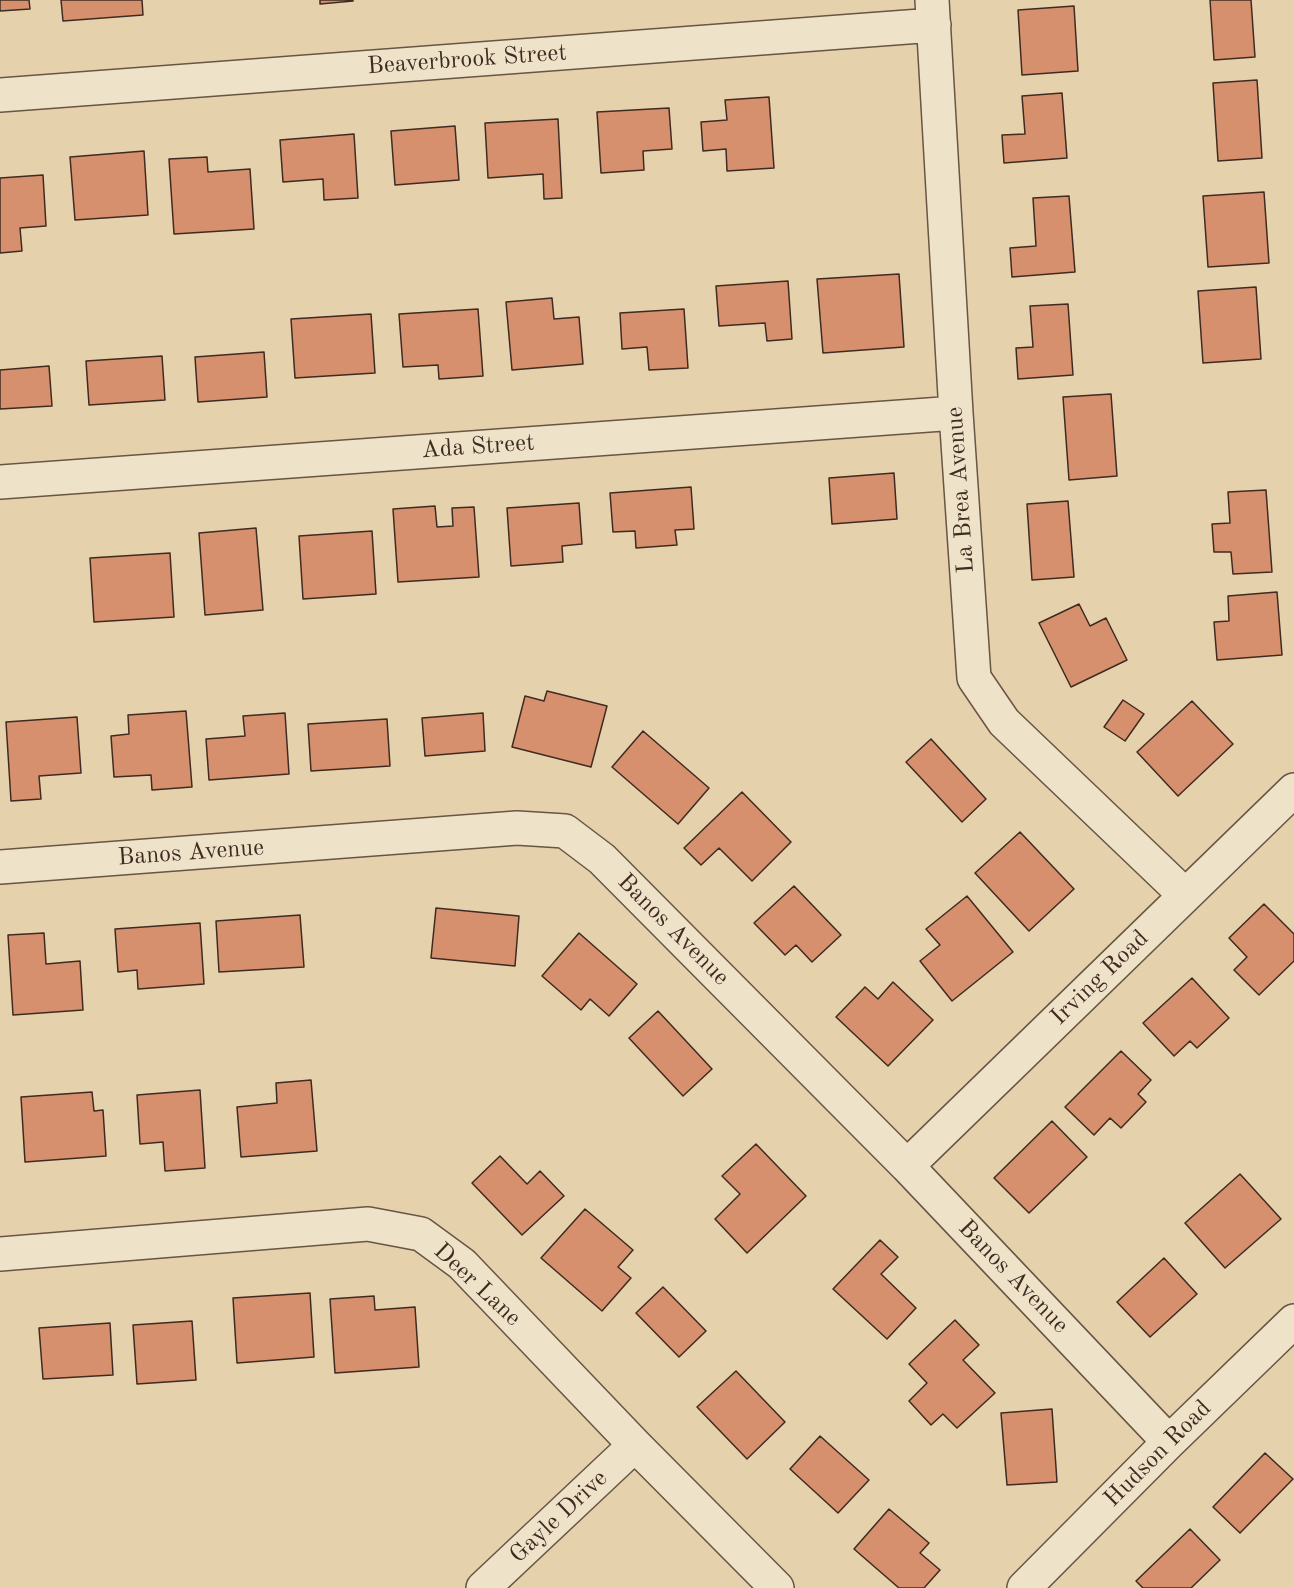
<!DOCTYPE html>
<html>
<head>
<meta charset="utf-8">
<style>
  body { margin:0 }
  canvas { display:block; background:#e5d2ac }
</style>
</head>
<body>
<canvas width="1294" height="1588"></canvas>
<script>
const context = document.querySelector('canvas').getContext('2d');
context.lineJoin = 'round';
function fill(path, color) { context.fillStyle = color; context.fill(path, 'evenodd'); }
function stroke(path, color, width, dash) { context.strokeStyle = color; context.lineWidth = width; context.lineCap = dash ? 'butt' : 'round'; context.setLineDash(dash || []); context.stroke(path); }
function label(font, color, halo, rows, align = 'center') {
  context.font = font + ' "Old Standard TT",serif'; context.lineWidth = 5; context.setLineDash([]); context.textBaseline = 'middle'; context.strokeStyle = halo; context.fillStyle = color; for (const [text, x, y, turn = 0] of rows) {
    context.save(); context.translate(x, y); context.rotate((+turn || 0) * Math.PI / 180); context.textAlign = isNaN(turn) ? turn : align; if (halo) context.strokeText(text, 0, 0); context.fillText(text, 0, 0); context.restore();
  }
}
const building = new Path2D(`
  M0 0H29L30 9 0 11Z
  M61 0H142L143 15 63 21Z
  M320 0H353V1L320 4Z
  M1210 0H1251L1255 57 1214 60Z
  M1074 6 1078 71 1022 75 1018 10Z
  M1257 80 1262 158 1218 161 1213 83Z
  M1062 93 1067 158 1004 163 1002 135 1025 134 1022 96Z
  M769 97 774 168 727 171 726 149 703 151 701 122 727 120 725 100Z
  M669 108 672 149 643 151 644 170 601 173 597 112Z
  M558 119 562 198 544 199 543 174 488 178 485 123Z
  M455 126 459 180 395 185 391 131Z
  M354 134 358 198 324 200 323 179 283 182 280 140Z
  M144 151 148 215 75 220 70 157Z
  M207 157 208 172 250 169 254 229 174 234 169 159Z
  M43 175 46 226 20 228 22 251 0 253V178Z
  M1264 192 1269 263 1208 267 1203 196Z
  M1069 196 1075 272 1012 277 1010 248 1036 246 1033 198Z
  M899 274 904 347 823 353 817 279Z
  M788 281 792 339 767 341 765 323 719 326 716 286Z
  M1256 287 1261 359 1203 363 1198 291Z
  M552 298 554 319 579 317 583 364 512 370 506 302Z
  M1068 304 1073 375 1018 379 1016 348 1033 347 1030 306Z
  M478 309 483 376 439 379 438 365 403 367 399 314Z
  M684 309 688 368 649 370 647 347 622 349 620 313Z
  M371 314 375 373 295 378 291 319Z
  M264 352 267 397 198 402 195 357Z
  M162 356 165 400 89 405 86 361Z
  M49 366 52 406 0 409V370Z
  M1111 394 1117 476 1069 480 1063 397Z
  M894 473 897 519 832 524 829 478Z
  M691 487 694 529 675 530 677 545 636 548 635 531 613 532 610 493Z
  M1266 490 1272 572 1233 574 1231 552H1214L1212 524 1230 523 1228 492Z
  M1068 501 1074 577 1032 580 1027 504Z
  M579 503 582 544 562 546 563 562 511 566 507 508Z
  M435 506 437 527 453 526 452 508 474 507 479 577 398 582 393 509Z
  M256 528 263 610 205 615 199 533Z
  M372 531 376 594 303 599 299 536Z
  M170 553 174 617 94 622 90 558Z
  M1277 592 1282 655 1217 660 1214 622 1229 621 1228 596Z
  M1079 604 1090 626 1106 618 1127 660 1071 687 1039 623Z
  M547 691 607 706 591 767 512 747 525 696 544 701Z
  M1123 700 1144 714 1125 741 1104 727Z
  M1192 701 1233 744 1178 796 1137 752Z
  M186 711 192 787 152 790 151 775 114 777 111 736 129 734 128 715Z
  M285 713 289 774 209 780 206 739 245 736 243 716Z
  M483 713 485 751 425 756 422 718Z
  M77 717 81 773 39 776 41 799 11 801 6 722Z
  M387 719 390 766 311 771 308 724Z
  M643 731 709 788 678 824 612 767Z
  M931 739 986 799 962 822 906 762Z
  M742 792 791 842 752 881 719 848 701 865 684 848Z
  M1020 832 1074 889 1029 931 975 873Z
  M794 886 841 935 812 962 796 945 785 955 754 923Z
  M967 896 1013 952 952 1001 920 961 940 945 926 929Z
  M1264 904 1294 934V961L1259 995 1234 970 1247 957 1229 938Z
  M436 908 519 916 515 966 431 958Z
  M300 915 304 967 219 972 216 921Z
  M200 923 204 984 138 989 137 970 118 972 115 929Z
  M44 933 46 964 80 961 83 1010 13 1015 8 935Z
  M579 933 637 984 609 1016 590 999 581 1010 542 976Z
  M1192 978 1229 1018 1197 1048 1190 1041 1174 1056 1143 1023Z
  M893 982 933 1020 888 1066 836 1017 865 987 878 999Z
  M658 1011 712 1069 683 1096 629 1038Z
  M1121 1051 1151 1080 1138 1094 1146 1102 1121 1128 1110 1118 1094 1135 1065 1107Z
  M311 1080 317 1151 241 1157 237 1107 277 1103 276 1083Z
  M200 1090 205 1168 165 1171 163 1142 140 1144 137 1095Z
  M92 1092 94 1111 103 1110 106 1156 25 1162 21 1097Z
  M1052 1121 1087 1157 1029 1213 994 1178Z
  M756 1144 806 1196 747 1253 715 1219 740 1194 722 1176Z
  M500 1156 527 1184 540 1171 564 1196 522 1235 472 1183Z
  M1240 1174 1281 1219 1225 1268 1185 1223Z
  M585 1209 633 1250 618 1267 631 1278 602 1311 541 1258Z
  M880 1240 898 1257 881 1274 916 1308 887 1339 833 1289Z
  M1164 1258 1197 1294 1150 1337 1117 1302Z
  M663 1287 706 1331 679 1357 636 1313Z
  M310 1293 314 1357 237 1363 233 1298Z
  M374 1296 375 1310 415 1307 419 1367 335 1373 330 1299Z
  M955 1320 979 1345 963 1360 995 1393 957 1428 943 1414 931 1425 909 1401 927 1383 909 1364Z
  M192 1321 196 1380 137 1384 133 1325Z
  M110 1323 113 1375 43 1379 39 1328Z
  M736 1371 785 1422 747 1459 697 1407Z
  M1052 1409 1057 1482 1007 1485 1001 1413Z
  M820 1436 869 1480 838 1513 790 1469Z
  M1265 1453 1293 1479 1240 1533 1213 1507Z
  M889 1509 929 1543 920 1553 940 1570 924 1588H899L854 1549Z
  M1190 1529 1220 1560 1191 1588H1143L1136 1581Z`);
fill(building, '#d7906d');
stroke(building, '#3f2b21', 1.5);
const minor = new Path2D(`
  M932 0 956 413 974 678 1004 722 1185 895
  M0 95 934 25
  M0 482 956 413
  M0 867 517 828 565 831 602 859 907 1166 1169 1442
  M907 1166 1294 790
  M0 1254 368 1224 421 1234 462 1264 635 1445 777 1588
  M483 1588 635 1445
  M1024 1588 1169 1442 1294 1321`);
stroke(minor, '#685544', 36);
stroke(minor, '#eee2c9', 33);
label('24px', '#3f2b21', '#eee2c9', [
  ["Beaverbrook Street",467,60,-4],
  ["Ada Street",478,447,-4],
  ["La Brea Avenue",961,490,-94],
  ["Banos Avenue",191,853,-4],
  ["Banos Avenue",673,930,45],
  ["Irving Road",1100,978,-44],
  ["Banos Avenue",1013,1277,46],
  ["Deer Lane",477,1285,43],
  ["Hudson Road",1158,1454,-45],
  ["Gayle Drive",559,1517,-43]
]);
</script>
</body>
</html>
